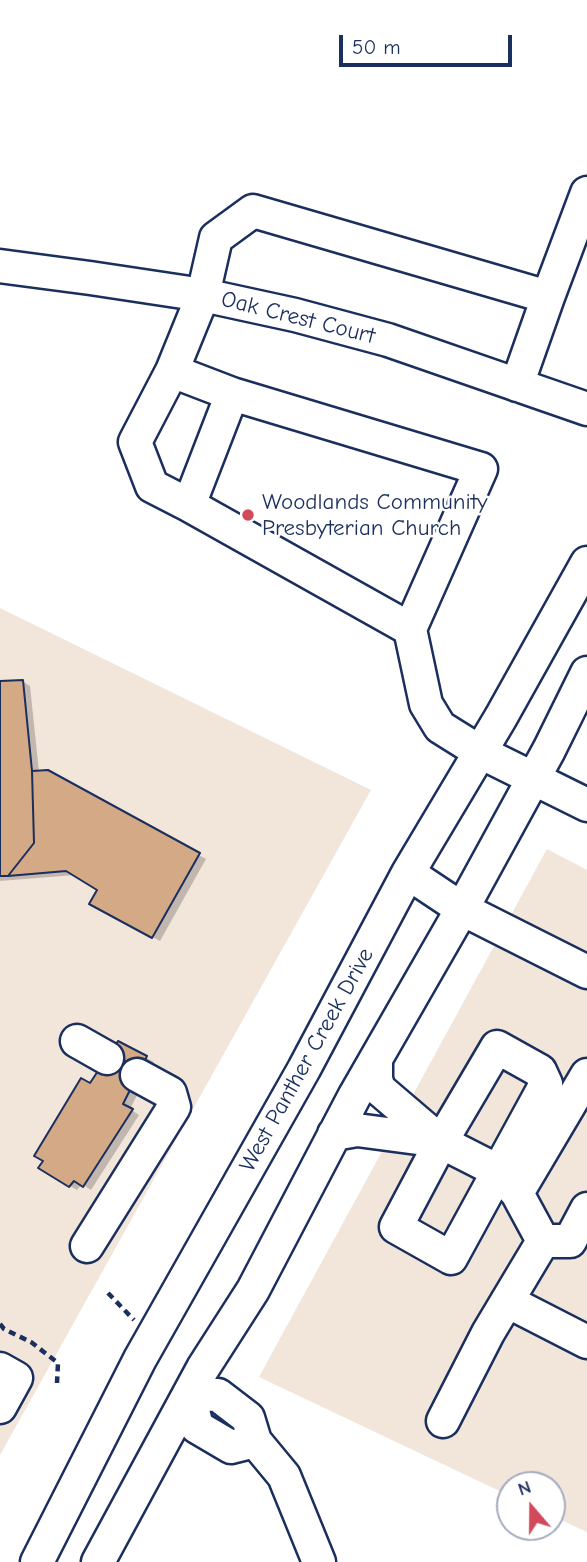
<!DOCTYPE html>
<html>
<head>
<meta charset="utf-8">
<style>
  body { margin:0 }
  #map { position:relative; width:587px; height:1562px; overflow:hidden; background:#fff; font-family:"Comic Neue",sans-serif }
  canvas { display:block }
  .north { position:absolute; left:496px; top:1471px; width:70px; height:70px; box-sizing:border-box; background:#fff; border:2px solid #a4acbf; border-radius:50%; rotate:340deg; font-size:19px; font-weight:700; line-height:28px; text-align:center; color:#1b2f5e }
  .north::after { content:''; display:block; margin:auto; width:24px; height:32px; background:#d1495b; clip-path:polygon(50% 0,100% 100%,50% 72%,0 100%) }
  .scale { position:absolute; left:339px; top:35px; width:173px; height:32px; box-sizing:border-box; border:4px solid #1b2f5e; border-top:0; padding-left:9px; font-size:21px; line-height:24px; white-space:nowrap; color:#1b2f5e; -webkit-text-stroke:5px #fff; paint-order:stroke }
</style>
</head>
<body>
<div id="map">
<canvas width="587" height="1562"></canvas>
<div class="north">N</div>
<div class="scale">50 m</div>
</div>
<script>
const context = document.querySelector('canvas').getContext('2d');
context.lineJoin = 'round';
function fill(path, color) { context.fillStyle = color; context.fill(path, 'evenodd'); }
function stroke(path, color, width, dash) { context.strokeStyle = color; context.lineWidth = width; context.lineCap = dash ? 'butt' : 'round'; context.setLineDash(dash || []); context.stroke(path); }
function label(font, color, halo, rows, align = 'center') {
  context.font = font + ' "Comic Neue",sans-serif'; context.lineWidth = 5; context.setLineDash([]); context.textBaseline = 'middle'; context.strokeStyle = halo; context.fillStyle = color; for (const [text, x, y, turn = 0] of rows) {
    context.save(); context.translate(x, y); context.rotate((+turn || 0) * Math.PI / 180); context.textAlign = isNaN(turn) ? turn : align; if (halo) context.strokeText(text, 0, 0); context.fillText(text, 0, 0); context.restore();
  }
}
fill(new Path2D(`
  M0 608 371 790 0 1455Z
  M547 849 587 870V1532L552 1516V1485H510V1496L259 1377Z`), '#f2e5da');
fill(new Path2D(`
  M22 681 30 686 39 772H47L206 859 160 941 91 903 99 889 75 875 0 881V682Z
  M118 1043 154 1062 130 1109 139 1115 91 1190 82 1184 77 1190 40 1168Z`), '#0003');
const building = new Path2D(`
  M23 680 32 771 34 843 8 876H0V681Z
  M48 770 200 853 152 938 89 904 97 890 66 871 8 876 34 843 32 771Z
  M118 1041 147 1056 123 1104 133 1109 83 1187 74 1181 69 1187 38 1168 43 1161 34 1156 81 1078 90 1083Z`);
fill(building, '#d4a985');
stroke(building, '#1b2f5e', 2);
const minor = new Path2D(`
  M0 266 90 278 203 295 295 315 388 340 587 409
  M172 371 232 394
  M517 385 548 297 587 193
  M189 505 152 486 135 442 172 371 203 295 216 238 253 211 548 297
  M410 629 481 469 232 394 189 505 410 629 426 704 440 727 480 752 587 805
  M408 873 462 909 587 972
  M77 1041 107 1058
  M497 1047 540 1071 546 1084 451 1258 396 1227 441 1142Z
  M376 1059V1079L379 1089 441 1142 498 1171 517 1193 543 1241H570L587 1209
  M334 1134 357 1130 440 1141
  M517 1193 587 1075
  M87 1246 174 1107 170 1093 137 1075
  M507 1301 587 1342
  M0 1369 16 1378 0 1407
  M189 1394 218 1395 248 1418 255 1441 284 1476 319 1562
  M189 1394 197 1427 231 1447 255 1441
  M443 1421 488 1333 543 1241
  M37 1562 140 1359 304 1069 408 873 501 717 587 563
  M98 1562 203 1368 253 1290 354 1097 462 909 549 750 587 673`);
stroke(minor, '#1b2f5e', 37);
stroke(new Path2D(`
  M108 1293 134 1320
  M0 1324 4 1329 31 1342 58 1363 57 1383`), '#1b2f5e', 4.5, [7, 5]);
stroke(minor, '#fff', 32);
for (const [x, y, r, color] of [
  [248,515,7,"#d1495b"]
]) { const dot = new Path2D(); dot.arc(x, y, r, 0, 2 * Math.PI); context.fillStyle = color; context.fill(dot); stroke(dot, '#fff', 2.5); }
label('23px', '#1b2f5e', '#fff', [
  ["Oak Crest Court",298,318,14],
  ["West Panther Creek Drive",307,1060,-61]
]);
label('23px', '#1b2f5e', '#fff', [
  ["Woodlands Community",262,502],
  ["Presbyterian Church",262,528]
], 'left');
</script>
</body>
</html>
